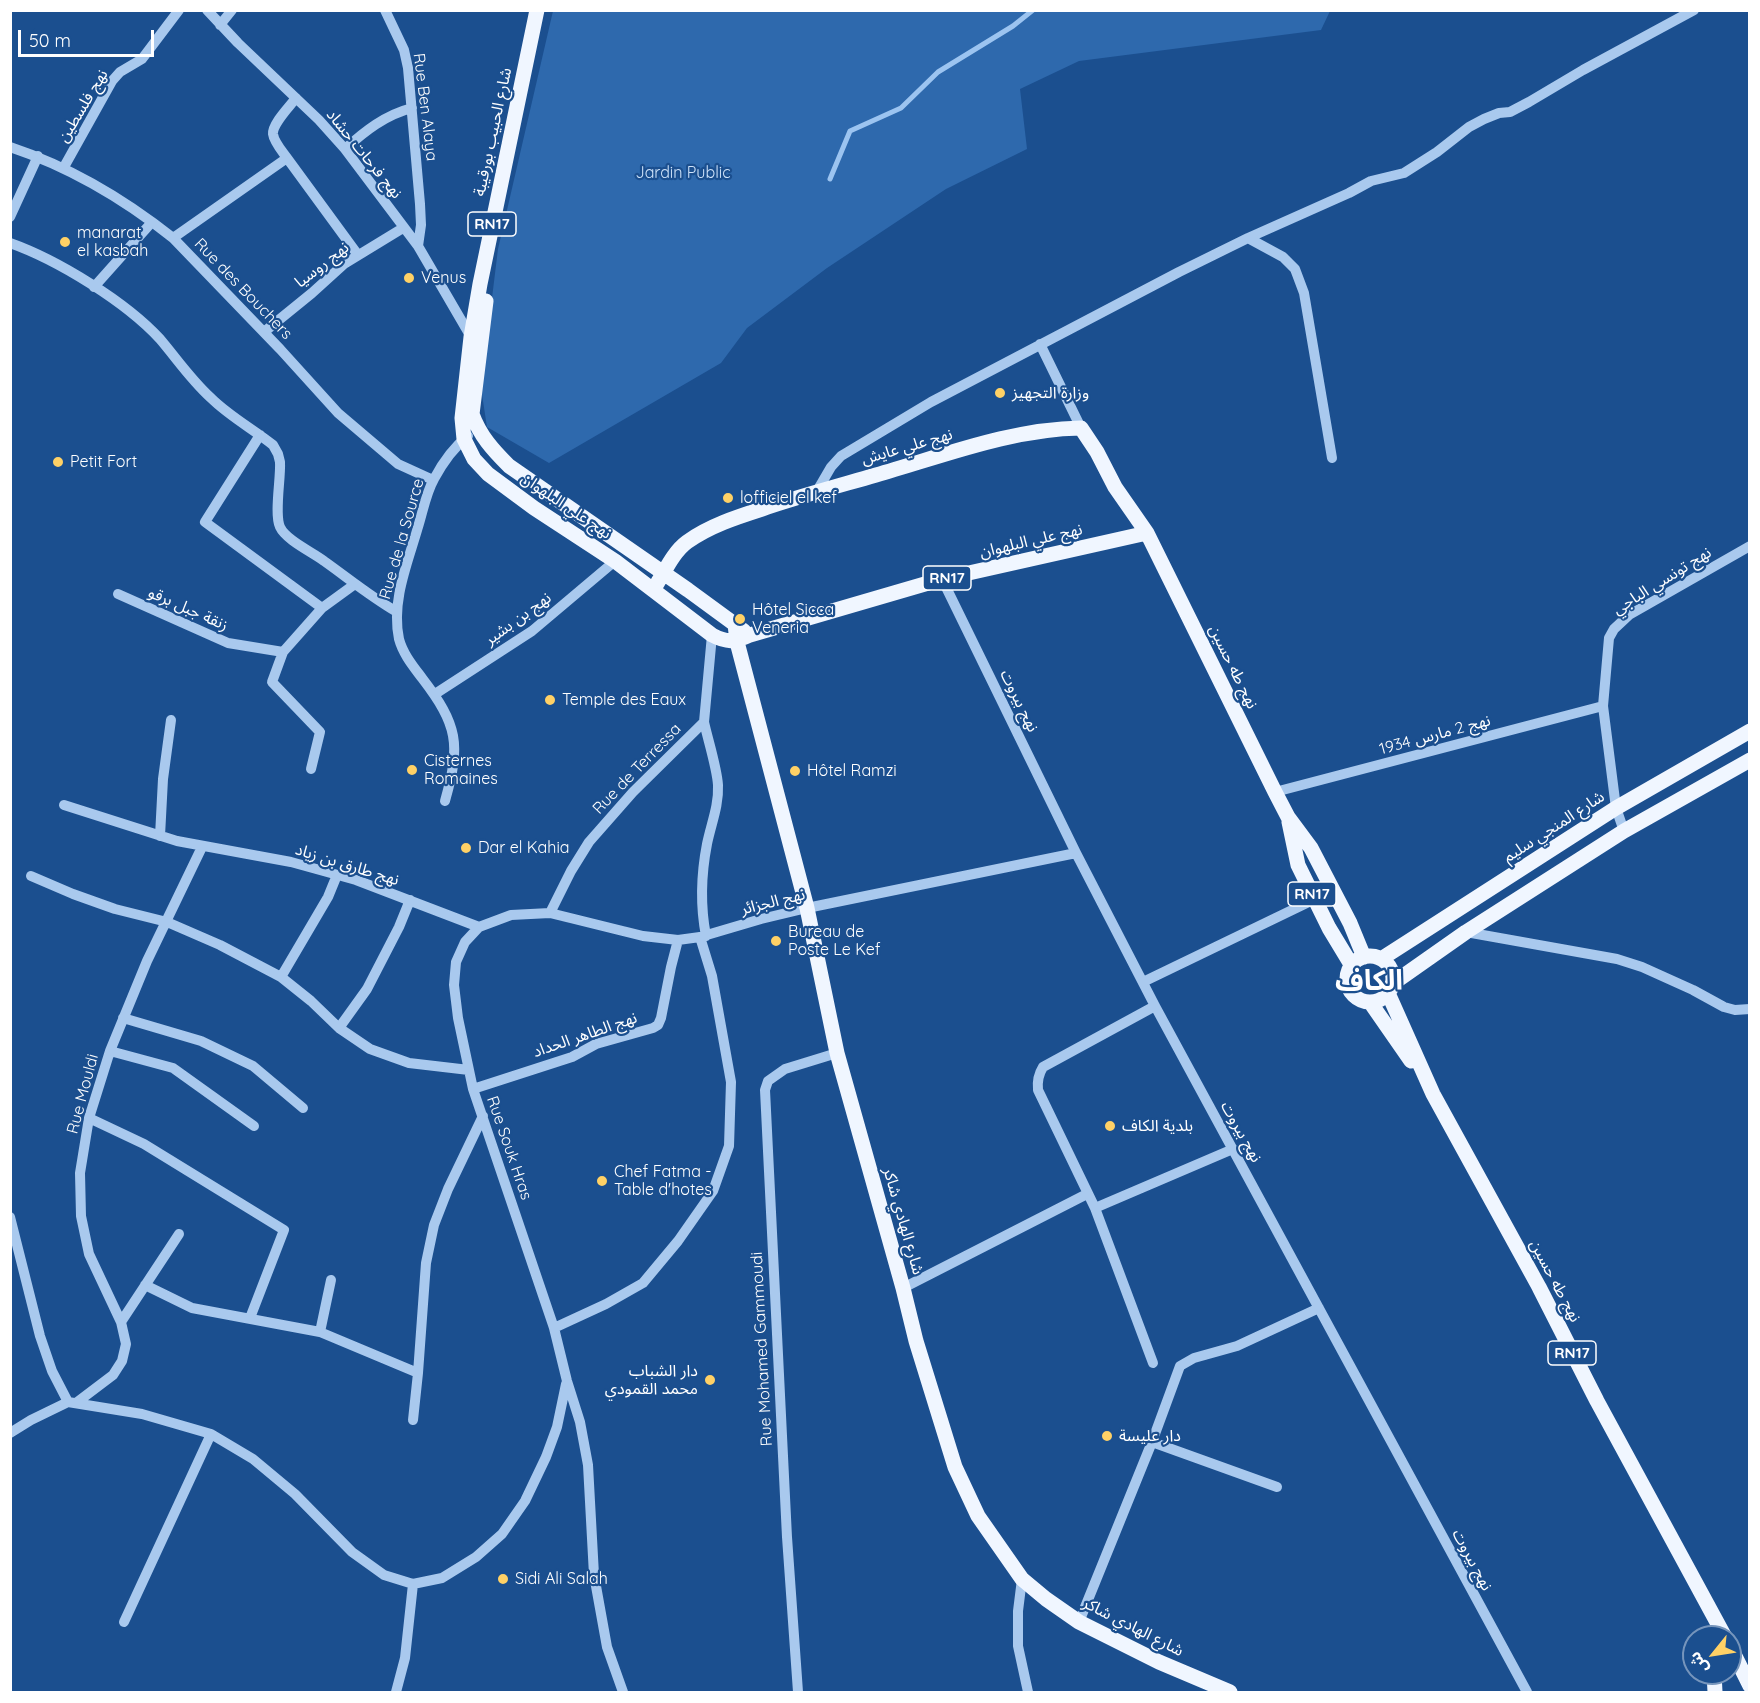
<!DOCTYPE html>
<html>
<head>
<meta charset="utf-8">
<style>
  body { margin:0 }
  #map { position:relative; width:1760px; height:1703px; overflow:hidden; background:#1b4f8f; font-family:Quicksand,"Noto Sans Arabic",sans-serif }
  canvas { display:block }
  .frame { position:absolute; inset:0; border:12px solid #fff; pointer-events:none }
  .north { position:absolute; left:1682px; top:1625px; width:60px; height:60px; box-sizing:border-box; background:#1b4f8f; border:2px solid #7695bc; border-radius:50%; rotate:240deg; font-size:16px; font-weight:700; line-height:24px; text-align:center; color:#fff }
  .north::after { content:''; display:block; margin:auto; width:21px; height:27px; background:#ffd166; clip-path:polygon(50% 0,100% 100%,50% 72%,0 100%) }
  .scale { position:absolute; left:18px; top:30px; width:136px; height:27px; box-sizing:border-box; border:3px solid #fff; border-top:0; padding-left:8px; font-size:18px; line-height:21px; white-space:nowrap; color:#fff; -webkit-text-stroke:4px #1b4f8f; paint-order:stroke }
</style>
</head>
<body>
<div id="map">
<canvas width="1760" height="1703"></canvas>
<div class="frame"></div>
<div class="north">ش</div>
<div class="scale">50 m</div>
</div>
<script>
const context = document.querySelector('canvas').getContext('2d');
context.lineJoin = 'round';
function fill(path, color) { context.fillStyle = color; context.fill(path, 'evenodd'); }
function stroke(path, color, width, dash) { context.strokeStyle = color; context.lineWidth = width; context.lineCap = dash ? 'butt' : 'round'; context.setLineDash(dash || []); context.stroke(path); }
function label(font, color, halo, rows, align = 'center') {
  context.font = font + ' Quicksand,"Noto Sans Arabic",sans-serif'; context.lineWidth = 4.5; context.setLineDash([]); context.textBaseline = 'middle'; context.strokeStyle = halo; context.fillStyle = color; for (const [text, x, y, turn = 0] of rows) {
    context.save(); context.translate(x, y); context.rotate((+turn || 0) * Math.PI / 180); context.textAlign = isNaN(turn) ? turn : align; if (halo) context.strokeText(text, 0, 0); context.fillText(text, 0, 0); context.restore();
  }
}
fill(new Path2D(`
  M553 11H1330L1321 30 1079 61 1020 89 1027 149 946 189 827 268 747 328 721 363 549 463 487 427 481 388 498 249Z`), '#2e69ad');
stroke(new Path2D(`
  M830 179 850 131 901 108 938 72 1013 26 1033 10`), '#9cc4f0', 5);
stroke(new Path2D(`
  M207 10 238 43 319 120 345 149 418 246 471 337
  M385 10 404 50 408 68 420 204 421 225 418 246
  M220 25 232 10
  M10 147C70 167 124 199 173 238L280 349 338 413 398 464 433 480
  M345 149C365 131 385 115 412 108
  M287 158 358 255
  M64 167 112 81 120 72 142 59 179 10
  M10 217 38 156
  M173 238 287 158C282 151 274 142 273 134 272 124 290 106 296 98
  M1248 238 1283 257 1295 269 1304 293 1332 458
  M10 243C58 260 126 302 160 339 177 359 191 380 211 398 229 416 253 429 273 445L278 454 280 462C281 478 274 514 280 527 286 540 312 552 324 561 348 578 371 597 397 612
  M94 287 152 222
  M264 332 312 293 344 264 403 228
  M1040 344 1081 428
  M260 435 205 522 322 608
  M817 491 831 467 841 456 931 402 1179 272 1248 238 1349 193 1371 181 1404 173 1437 152 1469 127 1484 119 1499 113 1510 112 1529 102 1583 70 1694 10
  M942 579 1076 853 1155 1006 1527 1692
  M118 594 228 643 283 652
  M435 694 532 631 615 561
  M704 722C708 740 717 768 718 785 719 806 711 824 707 844 701 875 700 905 706 936
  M311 769 320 732 272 682 283 652 322 608 355 584
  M1275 792 1603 706
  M445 801C461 744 458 725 422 678 413 666 403 654 399 639 391 601 408 562 418 527 423 511 426 493 434 479 442 464 454 447 468 436
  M64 805 177 841 291 862 356 880 479 927
  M1624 831 1616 808 1603 706 1609 638 1614 629 1629 615 1750 546
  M160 836 163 779 171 720
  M31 876 73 894 115 909 167 922 220 945 281 977 311 1001 339 1028 370 1049 409 1063 469 1070
  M550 913 571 871 589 842 633 792 704 722 712 635
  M1466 932 1617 959 1642 967 1693 990 1724 1007 1735 1010 1750 1009
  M281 977 328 897 337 875
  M1143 982 1315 899
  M123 1018 201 1041 253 1066 303 1108
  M339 1028 367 989 399 927 410 900
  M110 1051 173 1068 254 1126
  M473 1089 572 1057 596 1044 653 1028 658 1025 661 1018 671 967 678 940
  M89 1118 144 1144 284 1230 250 1318
  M1095 1208 1233 1149
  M10 1217 40 1336 52 1371 68 1402
  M145 1285 192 1308 320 1332 418 1373
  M903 1288 1087 1194
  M121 1322 179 1234
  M554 1328 606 1304 643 1283 678 1241 713 1191 729 1146 731 1082 712 976 700 937
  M320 1332 331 1280
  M1153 1363 1095 1208 1038 1090C1037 1081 1038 1075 1043 1067L1155 1006
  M76 1403 113 1375 122 1361 126 1344 121 1322 89 1254 81 1216 80 1173 89 1118 110 1051 147 961 202 847
  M413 1420 418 1373 426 1263 434 1225 448 1189 483 1116
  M10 1433 31 1420 68 1402 142 1414 211 1434 253 1459 295 1494 352 1552 384 1575 413 1584 442 1578 476 1557 502 1534 525 1501 546 1457 557 1427 566 1384
  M1152 1442 1277 1487
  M1022 1579 1018 1611V1646L1028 1692
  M124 1622 211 1434
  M1079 1622 1152 1442 1180 1366 1194 1358 1237 1346 1319 1308
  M396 1692 405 1658 413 1584
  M623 1692 607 1647 594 1575 588 1465 580 1422 567 1381 554 1328 473 1089 458 1018 454 985 456 962 465 942 479 927 511 915 550 913 643 936 678 940 700 937 761 919 807 908 1076 853
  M798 1692 787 1537 765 1090 768 1081 785 1069 837 1053`), '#a9c9ee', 10);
stroke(new Path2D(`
  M537 10 480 284 471 337 462 418 464 439 474 459 488 474 534 508 615 561 712 635C727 643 735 642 750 635L942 579 1147 533
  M486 301 472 414C480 436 493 450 509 466L688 590 744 631
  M653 590C664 574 672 553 687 542 709 526 737 517 762 509 800 496 838 486 876 475 943 456 1011 429 1081 428L1097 452 1115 487 1147 533 1275 792 1288 817 1311 848 1350 923 1364 957
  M735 624 737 642 807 908 837 1053 903 1288 916 1341 955 1467 978 1516 1022 1579 1046 1599 1079 1622 1159 1662 1230 1692
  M1289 822 1298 865 1329 928 1352 966
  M1347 979a23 23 0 1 1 46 0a23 23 0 1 1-46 0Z
  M1381 959 1616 808 1750 731
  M1392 984 1466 932 1624 831 1750 760
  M1388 993 1433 1094 1539 1287 1597 1401 1725 1637
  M1370 1002 1411 1061
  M1730 1646 1750 1686
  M1714 1673 1715 1692`), '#f0f6ff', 15);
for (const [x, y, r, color] of [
  [65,242,6,"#ffd166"],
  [409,278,6,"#ffd166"],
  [1000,393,6,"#ffd166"],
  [58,462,6,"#ffd166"],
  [728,498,6,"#ffd166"],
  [740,619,6,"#ffd166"],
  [550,700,6,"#ffd166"],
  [412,770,6,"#ffd166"],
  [795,771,6,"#ffd166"],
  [466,848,6,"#ffd166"],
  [776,941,6,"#ffd166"],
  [1110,1126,6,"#ffd166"],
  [602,1181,6,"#ffd166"],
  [710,1380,6,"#ffd166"],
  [1107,1436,6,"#ffd166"],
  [503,1579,6,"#ffd166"]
]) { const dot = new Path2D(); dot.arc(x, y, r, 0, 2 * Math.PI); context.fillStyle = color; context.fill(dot); stroke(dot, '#1b4f8f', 2); }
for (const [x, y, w] of [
  [492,224,48],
  [947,578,48],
  [1312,894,48],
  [1572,1353,48]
]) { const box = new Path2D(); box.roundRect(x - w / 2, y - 12, w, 24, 4.5); context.fillStyle = '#1b4f8f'; context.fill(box); stroke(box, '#fff', 1.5); }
label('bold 15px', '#fff', null, [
  ["RN17",492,224],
  ["RN17",947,578],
  ["RN17",1312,894],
  ["RN17",1572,1353]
]);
label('16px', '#fff', '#1b4f8f', [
  ["نهج فلسطين",83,106,-59],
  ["Rue Ben Alaya",425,107,83],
  ["شارع الحبيب بورقيبة",493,132,-78],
  ["نهج فرحات حشاد",364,154,51],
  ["نهج روسيا",322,265,-38],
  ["Rue des Bouchers",243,289,46],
  ["نهج علي عايش",907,447,-16],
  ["نهج علي البلهوان",566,506,34],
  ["Rue de la Source",402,539,-74],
  ["نهج علي البلهوان",1031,541,-13],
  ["نهج تونسي الباجي",1662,581,-32],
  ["زنقة جبل برقو",188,609,24],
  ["نهج بن بشير",518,619,-36],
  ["نهج طه حسين",1233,667,64],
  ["نهج بيروت",1019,701,64],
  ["نهج 2 مارس 1934",1435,735,-15],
  ["Rue de Terressa",637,769,-46],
  ["شارع المنجي سليم",1554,827,-33],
  ["نهج طارق بن زياد",347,865,17],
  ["نهج الجزائر",773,902,-14],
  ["نهج الطاهر الحداد",585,1035,-19],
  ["Rue Mouldi",83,1094,-75],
  ["نهج بيروت",1241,1132,61],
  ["Rue Souk Hras",509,1148,71],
  ["شارع الهادي شاكر",903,1221,74],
  ["نهج طه حسين",1555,1281,62],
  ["Rue Mohamed Gammoudi",762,1349,-93],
  ["نهج بيروت",1472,1560,62],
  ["شارع الهادي شاكر",1133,1627,27]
]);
label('16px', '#cfe3fa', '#1b4f8f', [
  ["Jardin Public",683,173]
]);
label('16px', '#fff', '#1b4f8f', [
  ["manarat",77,233],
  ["el kasbah",77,251],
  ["Venus",421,278],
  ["وزارة التجهيز",1012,393],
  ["Petit Fort",70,462],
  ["lofficiel el kef",740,498],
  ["Hôtel Sicca",752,610],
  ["Veneria",752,628],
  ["Temple des Eaux",562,700],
  ["Cisternes",424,761],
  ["Romaines",424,779],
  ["Hôtel Ramzi",807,771],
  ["Dar el Kahia",478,848],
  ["Bureau de",788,932],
  ["Poste Le Kef",788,950],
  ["بلدية الكاف",1122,1126],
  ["Chef Fatma -",614,1172],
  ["Table d'hotes",614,1190],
  ["دار الشباب",698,1371,"right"],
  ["محمد القمودي",698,1389,"right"],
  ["دار عليسة",1119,1436],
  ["Sidi Ali Salah",515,1579]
], 'left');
label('bold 28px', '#fff', '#1b4f8f', [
  ["الكاف",1369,982]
]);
</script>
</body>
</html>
